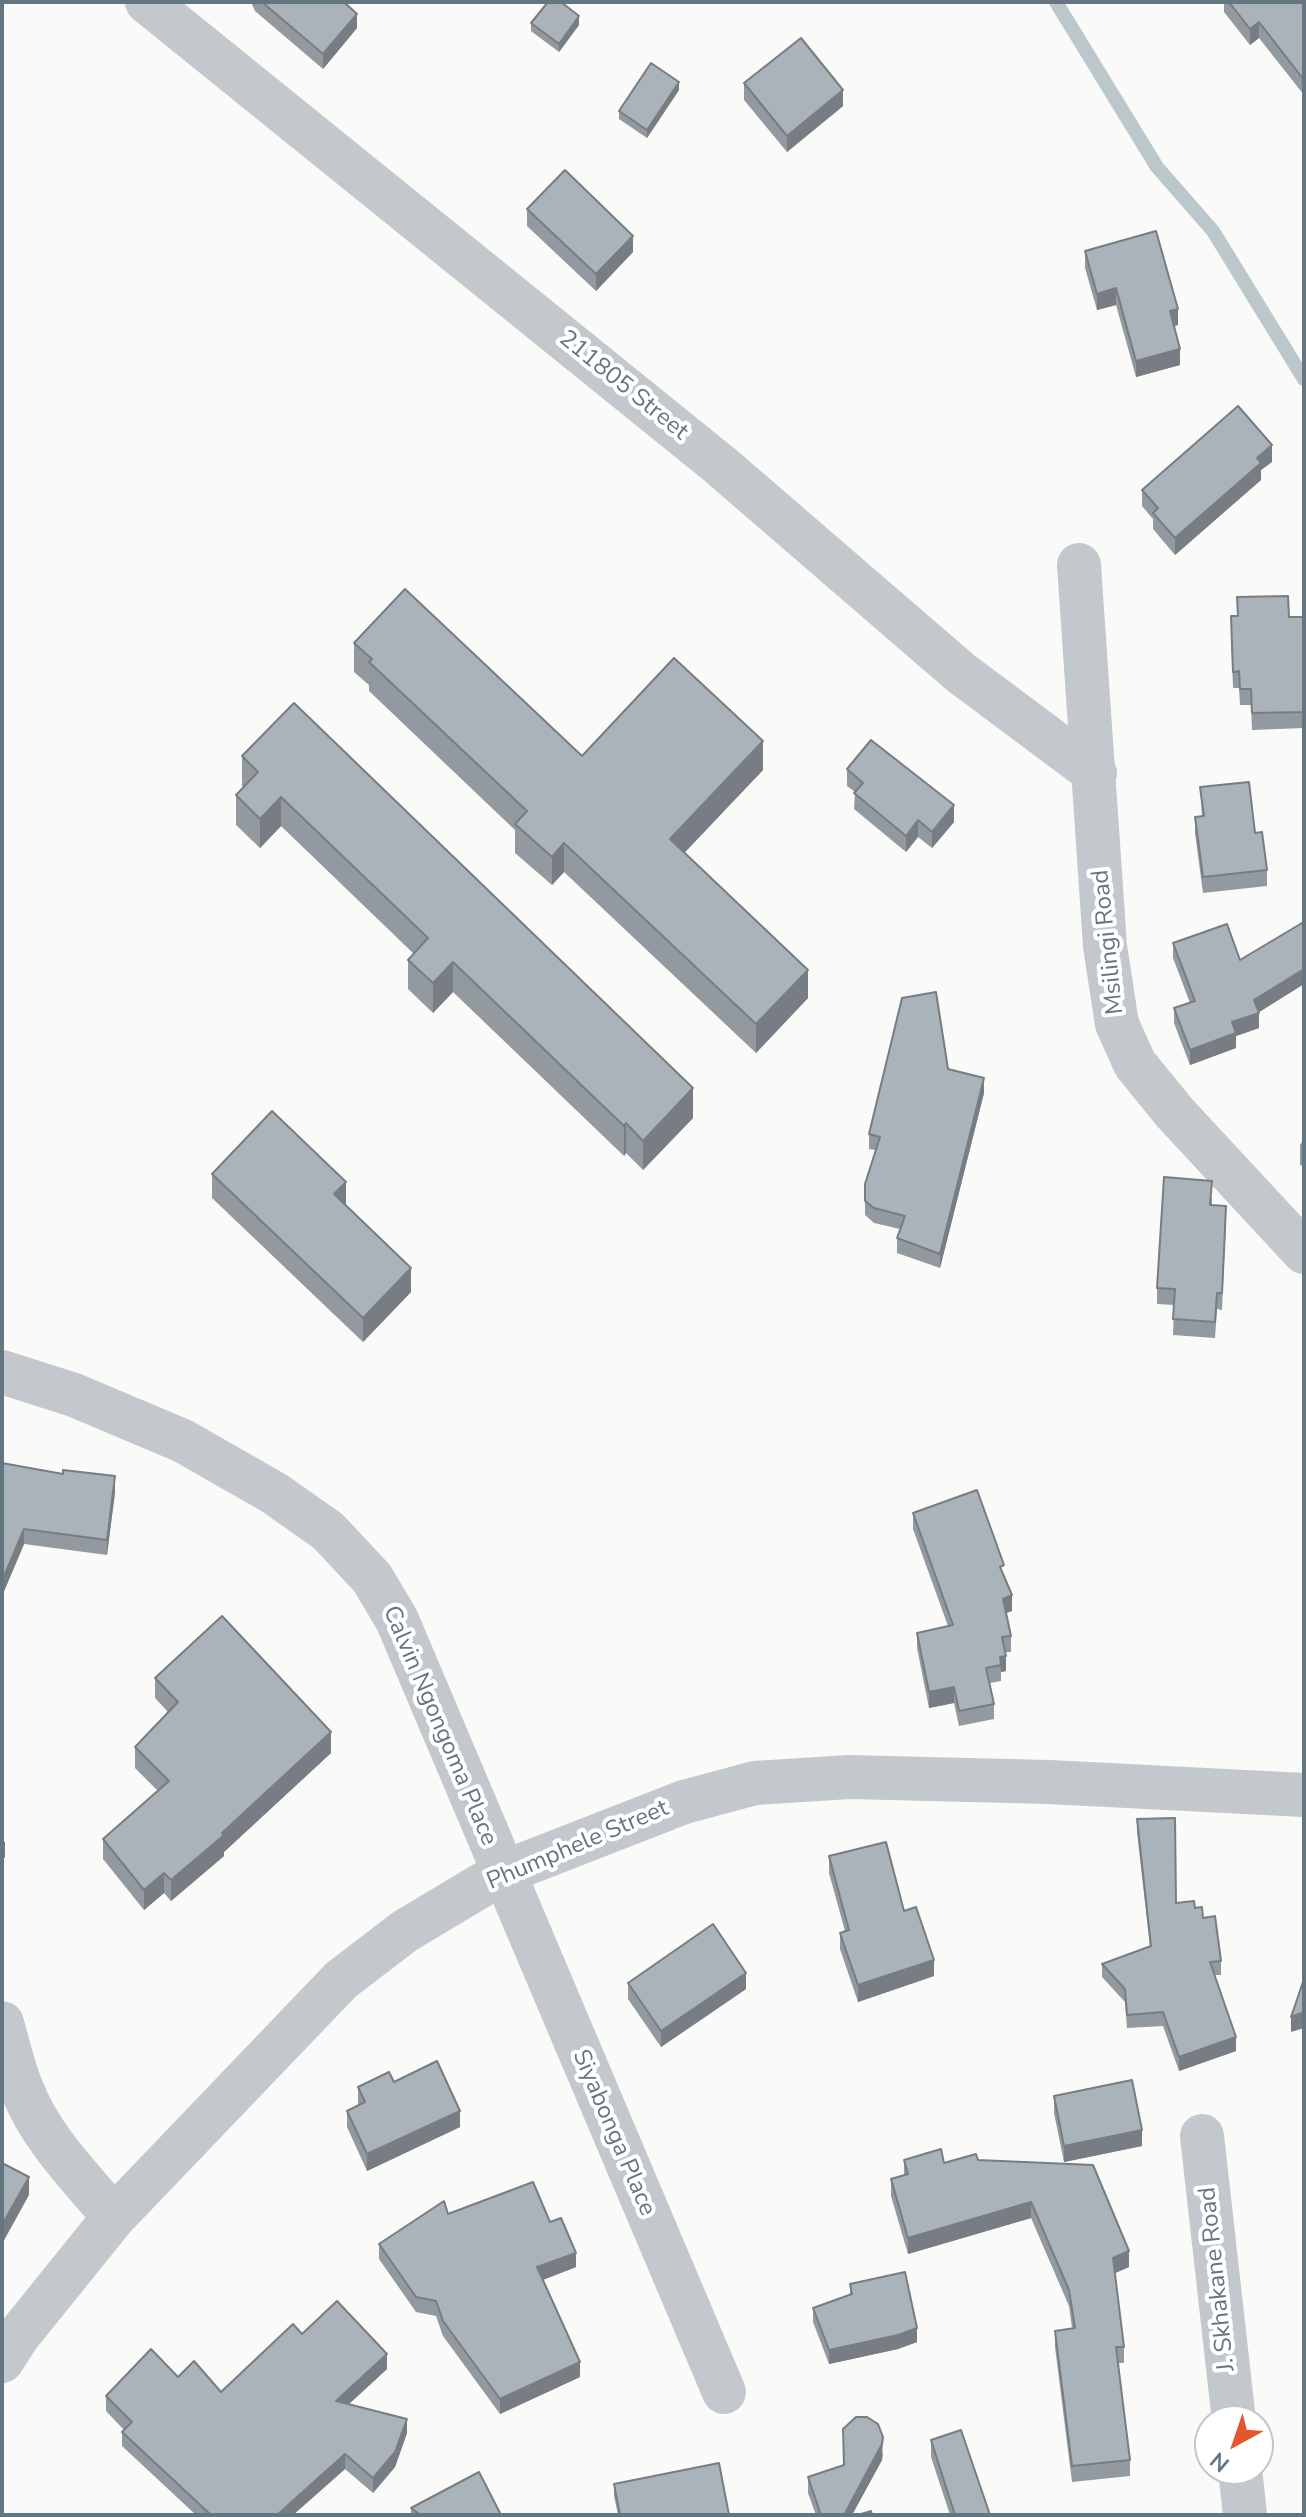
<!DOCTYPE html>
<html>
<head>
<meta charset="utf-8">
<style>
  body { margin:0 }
  #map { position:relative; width:1306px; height:2517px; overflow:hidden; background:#fafaf8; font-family:"Nunito Sans",sans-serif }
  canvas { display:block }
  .frame { position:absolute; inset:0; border:4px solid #657683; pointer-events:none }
  .north { position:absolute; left:1194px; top:2405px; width:80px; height:80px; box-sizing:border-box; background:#fff; border:2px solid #c1c8cd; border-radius:50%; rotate:220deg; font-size:22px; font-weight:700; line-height:32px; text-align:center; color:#657683 }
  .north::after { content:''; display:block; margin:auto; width:28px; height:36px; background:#e4572e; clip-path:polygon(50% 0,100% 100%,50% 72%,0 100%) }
</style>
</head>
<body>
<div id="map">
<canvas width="1306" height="2517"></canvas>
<div class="frame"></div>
<div class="north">N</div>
</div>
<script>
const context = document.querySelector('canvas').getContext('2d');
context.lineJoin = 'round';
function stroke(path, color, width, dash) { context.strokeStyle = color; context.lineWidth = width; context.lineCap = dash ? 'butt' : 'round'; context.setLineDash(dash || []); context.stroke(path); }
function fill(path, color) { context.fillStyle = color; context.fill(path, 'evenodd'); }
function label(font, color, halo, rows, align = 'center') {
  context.font = font + ' "Nunito Sans",sans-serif'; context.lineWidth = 8; context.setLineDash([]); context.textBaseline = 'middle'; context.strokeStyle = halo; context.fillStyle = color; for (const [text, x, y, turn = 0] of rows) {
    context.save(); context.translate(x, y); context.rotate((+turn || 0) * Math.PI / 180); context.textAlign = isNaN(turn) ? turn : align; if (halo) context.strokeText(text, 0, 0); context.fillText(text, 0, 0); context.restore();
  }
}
stroke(new Path2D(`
  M1056 2 1157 167 1213 231 1304 379`), '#bbc7cb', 14);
stroke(new Path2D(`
  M147 2 720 465 961 673 1095 773
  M1079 565 1105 946 1117 1024 1135 1064 1175 1113 1304 1252
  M2 1372 74 1395 183 1441 274 1493 328 1531 372 1578 397 1620 724 2392
  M2 2023C8 2044 13 2068 22 2089 40 2137 81 2178 114 2217
  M1202 2136 1234 2421
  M2 2361 18 2336 114 2217 341 1980 405 1931 502 1873 684 1802 755 1783 849 1777 1049 1782 1304 1795
  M1240 2469 1245 2515`), '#c3c8cc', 44);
fill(new Path2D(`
  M251 2H344L357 28 323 69 255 11Z
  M1224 2H1304V95L1259 38 1250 45 1224 12Z
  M531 23 579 25 559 52 531 31Z
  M744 83 843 106 787 152 744 100Z
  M679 90 647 138 619 119V111Z
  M527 209 633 252 596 291 527 226Z
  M1085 251 1178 325 1174 326 1180 365 1136 377 1116 305 1097 310 1085 268Z
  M1272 462 1261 470V480L1175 555 1153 529V519L1142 506V490Z
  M1237 597 1289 617 1304 656V728L1252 730 1251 705H1240L1239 688H1233L1231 633 1237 616Z
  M354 643 582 756 763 770 684 853 808 998 756 1053 564 872 552 885 515 853V830L369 691V685L354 672Z
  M242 756 693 1118 643 1170 626 1153 624 1156 453 992 433 1013 408 989V960L414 954 281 826 260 848 236 825V795L244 787 242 786Z
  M847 769 954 822 932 848 918 837 906 852 854 809 855 792 847 786Z
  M1200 787 1255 833 1267 870V886L1203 893 1195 833V817L1202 816Z
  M1173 943 1240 960 1304 984 1259 1012V1028L1236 1036V1048L1190 1065 1174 1023V1008L1190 1003 1173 958Z
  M948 1069 984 1093 940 1268 897 1253V1238L900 1229 874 1223 865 1215V1184L876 1150 869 1149V1134Z
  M1304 1139V1178L1302 1177V1166L1300 1165V1145Z
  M212 1174 411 1292 363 1342 212 1198Z
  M1212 1197V1205L1226 1222 1222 1310 1217 1309 1215 1338 1173 1335 1174 1305 1157 1304V1288Z
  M2 1463 115 1492 107 1555 24 1544 2 1596Z
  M913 1513 1004 1577 1012 1611 1006 1613 1011 1636V1652H1005L1006 1671 1001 1672V1681L990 1683 994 1704V1719L959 1726 954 1703 929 1708 917 1648V1633L948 1626 913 1529Z
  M155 1678 331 1753 224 1852V1856L171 1901 164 1893 144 1910 103 1859V1839L158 1791 135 1768V1747L168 1712 155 1698Z
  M1137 1819 1176 1903 1195 1908 1221 1961V1975H1215L1236 2051 1179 2071 1163 2026 1127 2028 1125 2002 1102 1977V1964L1150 1947 1137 1832Z
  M829 1856 904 1911 934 1976 858 2002 840 1949V1933L845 1931 829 1873Z
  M628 1983 746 1989 661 2047 628 1999Z
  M358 2087 460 2127 367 2171 347 2127V2111L358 2105Z
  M1054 2096 1142 2146 1064 2162 1054 2113Z
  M904 2160 944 2163 978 2160 1129 2267 1115 2273 1124 2347V2363H1118L1130 2460V2476L1072 2482 1055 2347V2331L1072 2328 1069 2306 1031 2218 908 2254 891 2196V2179L904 2175Z
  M448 2214 550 2222 576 2267 543 2280 580 2377 500 2414 443 2336 436 2316 416 2312 379 2259V2244Z
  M850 2284 917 2342 898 2349 829 2364 813 2322V2308L850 2295Z
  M302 2334 387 2369 349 2404 407 2433 395 2467 373 2493 345 2469 293 2515H196L122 2446V2432L124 2430 106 2411V2396L178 2377 221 2392Z
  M931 2440 990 2515H950L931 2457Z
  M883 2453 882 2460 852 2515H816L808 2493V2477Z
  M614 2484 729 2515H618L614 2496Z
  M411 2508 501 2515H411Z`), '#929a9f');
fill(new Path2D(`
  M357 14V28L323 69V54Z
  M579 16V25L559 52V44Z
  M1259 22V38L1250 45V29Z
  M679 82V90L647 138V130Z
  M843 90V106L787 152V136Z
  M633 236V252L596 291V274Z
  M1116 288V305L1097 310V294Z
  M1178 309V325L1170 328V311Z
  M1180 349V365L1136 377V361Z
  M1272 445V462L1261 470V480L1175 555V538L1257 458Z
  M763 741V770L670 868V839Z
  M281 797V826L260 848V819Z
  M954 805V822L932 848V832Z
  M918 820V837L906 852V836Z
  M564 843V872L552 885V857Z
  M453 962V992L433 1013V983Z
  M1304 969V984L1256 1014 1259 1013V1028L1236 1036V1048L1190 1065V1050L1232 1022 1254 1000Z
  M808 970V998L756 1053V1024Z
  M984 1078V1093L940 1268V1254Z
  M693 1088V1118L643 1170V1141Z
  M626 1123V1153L624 1156V1126Z
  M346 1182V1206L334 1194Z
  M411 1268V1292L363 1342V1318Z
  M115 1476V1492L107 1555V1540Z
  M24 1529V1544L2 1596V1581Z
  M1012 1595V1611L1003 1614V1599Z
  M1006 1656V1671L1001 1672 1000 1657Z
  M954 1687V1703L929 1708V1692Z
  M331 1732V1753L224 1852V1856L171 1901V1880Z
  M5 1841V1857L2 1861V1845Z
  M164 1873V1893L144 1910V1890Z
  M934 1960V1976L858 2002V1985Z
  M746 1973V1989L661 2047V2031Z
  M1304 2012V2028L1291 2032V2017Z
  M1236 2037V2051L1179 2071V2057Z
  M460 2111V2127L367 2171V2154Z
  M1142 2130V2146L1064 2162V2146Z
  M29 2177V2195L2 2244V2225Z
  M1031 2202V2218L908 2254V2238Z
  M1129 2251V2267L1113 2274V2258Z
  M576 2253V2267L537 2282V2267Z
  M917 2328V2342L898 2349 829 2364V2350Z
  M387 2354V2369L336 2416V2401Z
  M580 2362V2377L500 2414V2399Z
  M407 2419V2433L395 2467 373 2493V2478Z
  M883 2437 882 2460 852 2515H844Z
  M345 2454V2469L293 2515H277Z`), '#777d82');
const building = new Path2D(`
  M262 2H344L357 14 323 54Z
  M548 2H561L579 16 559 44 531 23Z
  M1229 2H1304V80L1259 22 1250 29Z
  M801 38 843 90 787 136 744 83Z
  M651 63 679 82 647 130 619 111Z
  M565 170 633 236 596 274 527 209Z
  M1156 231 1178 309 1170 311 1180 349 1136 361 1116 288 1097 294 1085 251Z
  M1238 406 1272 445 1257 458 1261 463 1175 538 1153 513 1158 508 1142 490Z
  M405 589 582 756 674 658 763 741 670 839 808 970 756 1024 564 843 552 857 515 824 527 811 369 662 372 659 354 643Z
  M1288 596 1289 617H1303L1304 712 1252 713 1251 689H1240L1239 671 1233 672 1231 616H1238L1237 597Z
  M294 703 693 1088 643 1141 626 1123 624 1126 453 962 433 983 408 960 428 938 281 797 260 819 236 795 258 772 242 756Z
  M871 740 954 805 932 832 918 820 906 836 854 793 863 783 847 769Z
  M1249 782 1255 833 1262 832 1267 870 1203 877 1195 817 1204 816 1200 787Z
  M1302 923 1304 927V969L1254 1000 1259 1013 1232 1022 1236 1033 1190 1050 1174 1008 1195 1001 1173 943 1227 924 1240 960Z
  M936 992 948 1069 984 1078 940 1254 897 1238 905 1216 874 1208 865 1201V1184L880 1137 869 1134 902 998Z
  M272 1111 346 1182 334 1194 411 1268 363 1318 212 1174Z
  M1164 1177 1212 1181 1210 1205 1226 1206 1222 1293H1217L1215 1322 1173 1319 1175 1289 1157 1288Z
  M2 1463 63 1474V1470L115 1476 107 1540 24 1529 2 1581Z
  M977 1490 1004 1565 1000 1567 1012 1595 1003 1599 1011 1636 1002 1637 1006 1656 1000 1657 1001 1665 986 1668 994 1704 959 1711 954 1687 929 1692 917 1633 953 1625 913 1513Z
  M222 1616 331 1732 222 1833 224 1835 171 1880 164 1873 144 1890 103 1839 169 1781 135 1747 178 1702 155 1678Z
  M1175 1818 1176 1903 1194 1901 1195 1908 1202 1907 1203 1918 1215 1916 1221 1961 1210 1962 1236 2037 1179 2057 1163 2012 1127 2015 1125 1989 1102 1964 1151 1946 1137 1819Z
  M886 1842 904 1911 916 1907 934 1960 858 1985 840 1933 849 1930 829 1856Z
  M713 1924 746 1973 661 2031 628 1983Z
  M1304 1979V2012L1291 2017Z
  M437 2061 460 2111 367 2154 347 2111 365 2102 358 2087 389 2072 394 2082Z
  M1132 2080 1142 2130 1064 2146 1054 2096Z
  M941 2149 944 2163 976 2154 978 2160 1093 2165 1129 2251 1113 2258 1124 2347H1116L1130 2460 1072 2466 1055 2331 1075 2328 1069 2290 1031 2202 908 2238 891 2179 908 2174 904 2160Z
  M2 2163 29 2177 2 2225Z
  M533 2182 550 2222 561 2218 576 2253 537 2267 580 2362 500 2399 443 2321 436 2301 416 2297 379 2244 444 2201 448 2214Z
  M905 2272 917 2328 898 2335 829 2350 813 2308 852 2294 850 2284Z
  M337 2301 387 2354 336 2401 407 2419 395 2452 373 2478 345 2454 277 2515H211L122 2432 132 2422 106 2396 151 2349 178 2377 194 2361 221 2392 293 2324 302 2334Z
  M856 2417H867L878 2424 883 2437 882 2444 844 2515H821L808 2477 844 2465 843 2429Z
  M961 2430 990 2515H955L931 2440Z
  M719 2463 729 2515H620L614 2484Z
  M479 2472 501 2515H415L418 2513 411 2508Z
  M871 2511 872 2515H858Z`);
fill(building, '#aab3b9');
stroke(building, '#777d82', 2);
label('24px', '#657683', '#fff', [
  ["211805 Street",623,386,39],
  ["Msilingi Road",1109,942,-96],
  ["Calvin Ngongoma Place",439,1726,67],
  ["Phumphele Street",578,1846,-23],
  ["Siyabonga Place",613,2133,67],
  ["J. Skhakane Road",1218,2279,-96]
]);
</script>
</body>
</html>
